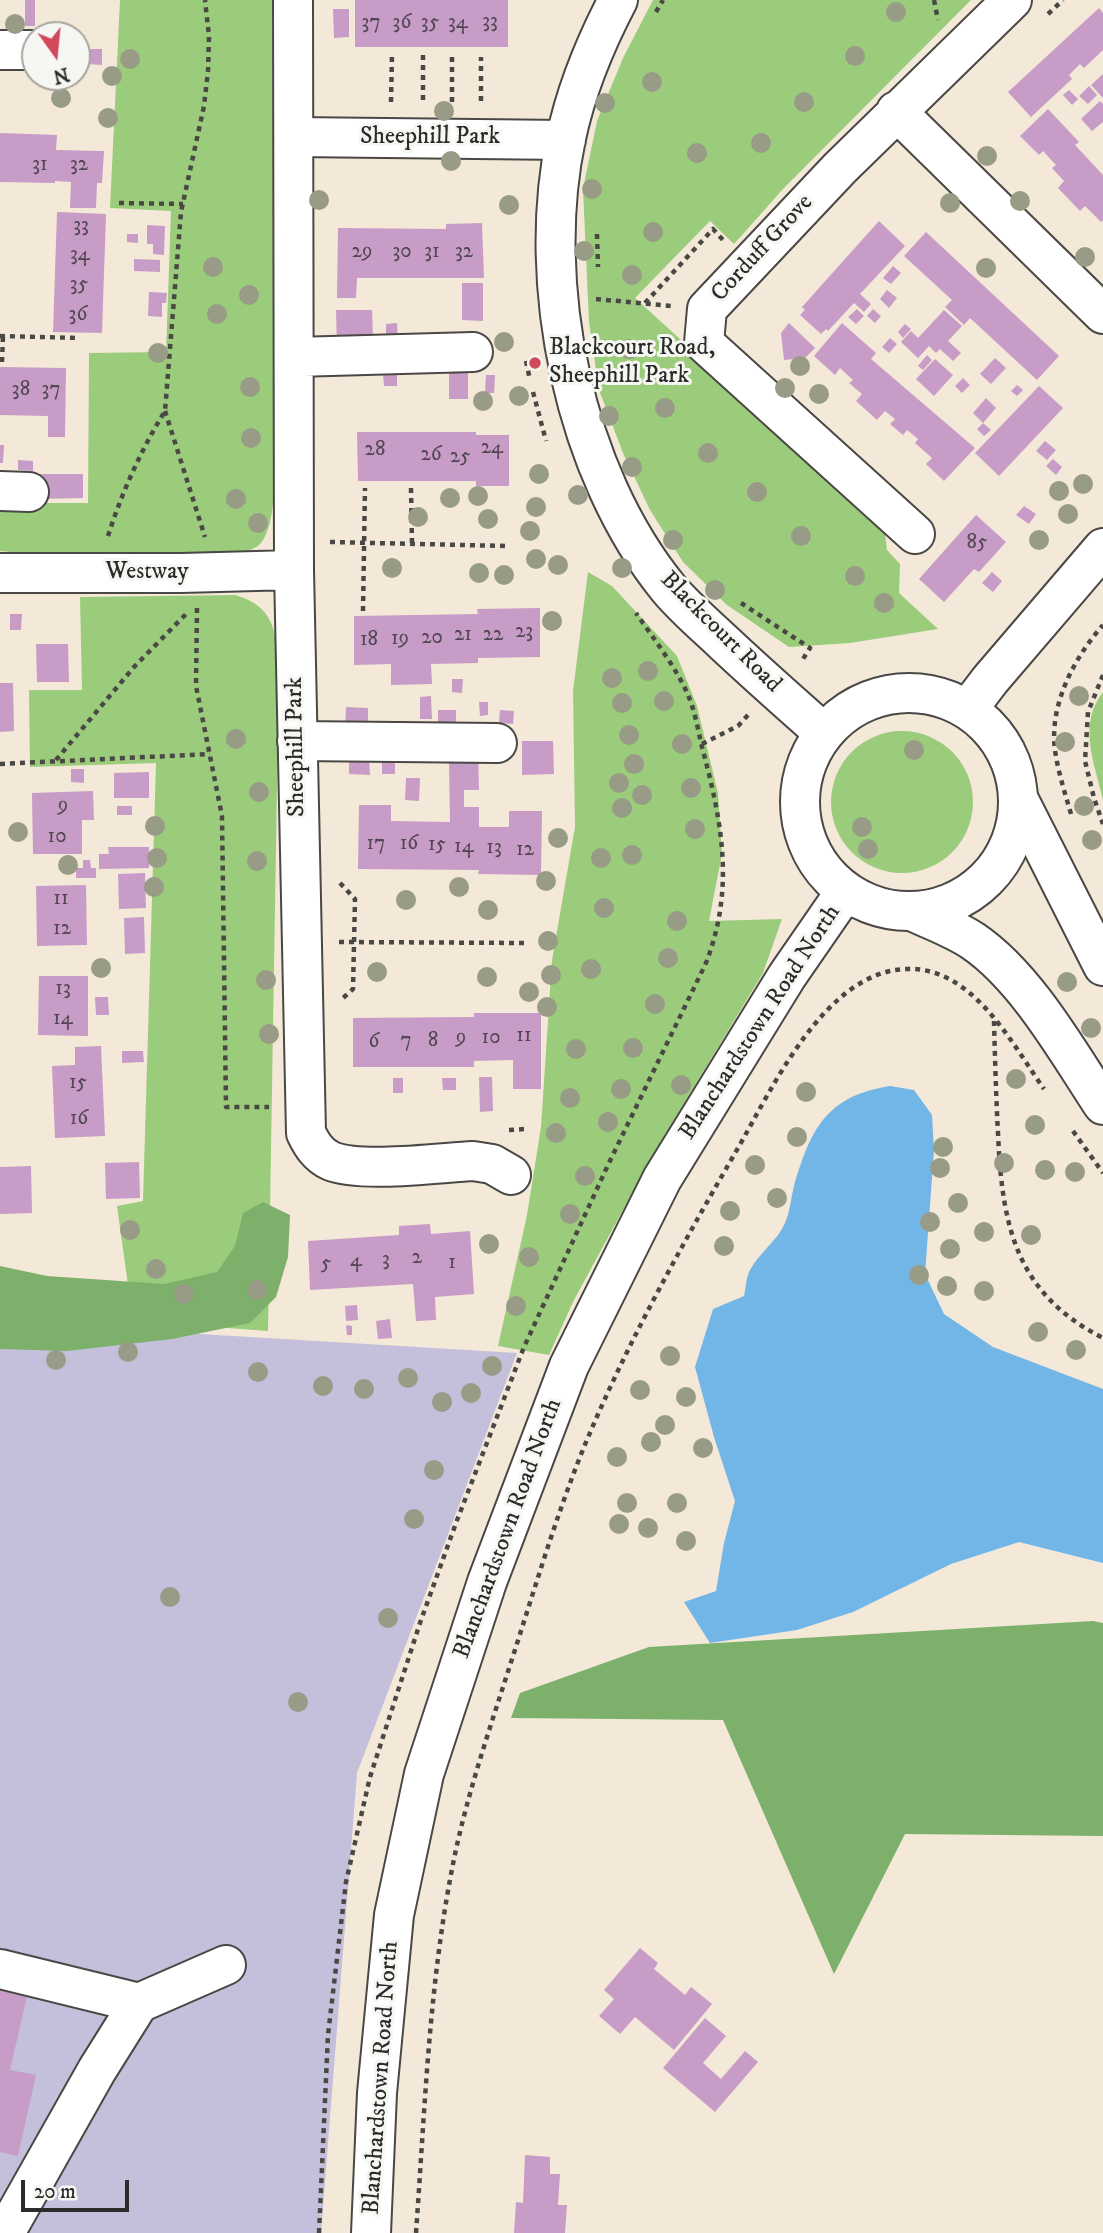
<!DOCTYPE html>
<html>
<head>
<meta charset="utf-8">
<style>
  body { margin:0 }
  #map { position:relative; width:1103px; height:2233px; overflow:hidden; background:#f4e9d8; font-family:"IM FELL DW Pica",serif }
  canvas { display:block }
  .north { position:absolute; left:21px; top:21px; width:70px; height:70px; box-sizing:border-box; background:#f6f6f2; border:2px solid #a5a5a2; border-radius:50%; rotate:165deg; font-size:19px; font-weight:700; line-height:28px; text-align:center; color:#2b2b2b }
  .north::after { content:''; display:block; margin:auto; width:24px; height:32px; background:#d1495b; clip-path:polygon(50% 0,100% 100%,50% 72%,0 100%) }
  .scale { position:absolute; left:21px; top:2180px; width:108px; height:32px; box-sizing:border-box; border:4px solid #2b2b2b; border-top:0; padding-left:9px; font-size:21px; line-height:24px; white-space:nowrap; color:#2b2b2b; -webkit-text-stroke:5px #f6f6f2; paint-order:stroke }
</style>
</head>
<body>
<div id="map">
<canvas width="1103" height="2233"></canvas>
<div class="north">N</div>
<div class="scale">20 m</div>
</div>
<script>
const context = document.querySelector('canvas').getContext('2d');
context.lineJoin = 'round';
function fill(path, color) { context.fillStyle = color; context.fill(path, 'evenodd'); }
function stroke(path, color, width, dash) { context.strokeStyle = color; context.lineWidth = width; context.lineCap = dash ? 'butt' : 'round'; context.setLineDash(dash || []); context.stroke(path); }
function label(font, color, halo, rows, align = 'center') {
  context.font = font + ' "IM FELL DW Pica",serif'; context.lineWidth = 6; context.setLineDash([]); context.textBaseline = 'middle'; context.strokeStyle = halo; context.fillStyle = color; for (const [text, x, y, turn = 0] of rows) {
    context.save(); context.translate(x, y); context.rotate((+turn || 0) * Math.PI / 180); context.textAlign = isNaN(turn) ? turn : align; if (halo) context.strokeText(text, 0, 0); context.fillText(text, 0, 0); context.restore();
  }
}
fill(new Path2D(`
  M0 1326H67L517 1353 357 1773 321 2233H0Z`), '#c4c0db');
fill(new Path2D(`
  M120 0H272L276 469C274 489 274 533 258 546 254 549 246 551 242 553L69 557 0 551V503H88L89 353 166 352 171 211 110 208Z
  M653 0H971L784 188 734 244 710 221 635 298 884 525 887 550 900 564 899 593 938 629 850 643 789 647 727 605 683 562 650 510 623 453 599 390 589 322 583 189 597 121 623 58Z
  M588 572 612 586 677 656 697 706 718 793 722 854 709 921 782 919 763 973 655 1151 574 1300 549 1355 498 1346 527 1215 541 1127 552 960 575 827 573 691Z
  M235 595C274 606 276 631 279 666L268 1331 133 1321 117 1206 143 1201 156 763 30 767 29 690H82L80 597Z
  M1103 692V800C1095 764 1077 725 1103 692Z
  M831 802a71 71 0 1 1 142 0a71 71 0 1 1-142 0Z`), '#9bcc7b');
fill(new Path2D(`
  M263 1202 290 1215 288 1257 276 1297 250 1323 172 1339 67 1351 0 1349V1266L47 1276 164 1284 217 1272 235 1246 243 1213Z
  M1093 1621 1103 1623V1836L905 1834 834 1974 723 1720 511 1718 520 1693 649 1647Z`), '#7cb06b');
fill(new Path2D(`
  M890 1086 914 1090 932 1115 934 1150 925 1274 944 1314 993 1347 1103 1389V1563L1019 1542 951 1564 853 1612 797 1630 710 1643 684 1602 716 1591 724 1543 735 1501 714 1437 695 1367 713 1309 744 1296C746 1288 746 1277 750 1270 759 1253 778 1240 785 1223 790 1212 791 1198 794 1186 811 1129 826 1096 890 1086Z`), '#72b5e7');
fill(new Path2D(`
  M25 0H35V26H25Z
  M355 0H508V47H355Z
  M1099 8 1103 13V50L1084 68 1080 64 1069 75 1072 79 1031 117 1008 92Z
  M333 9H349V37L334 38Z
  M88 49H102V65L88 64Z
  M1103 74V98L1091 85Z
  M1089 86 1097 95 1088 104 1079 96Z
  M1069 90 1078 99 1072 105 1063 95Z
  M1100 101 1103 104V122L1092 131 1081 119Z
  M1048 109 1079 142 1075 145 1103 175V220L1101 222 1085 206 1080 211 1058 188 1064 181 1052 168 1056 165 1043 151 1039 155 1020 136Z
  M0 133 57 135 56 150 104 151 102 183H97L96 208H70L71 182 55 181V183L0 182Z
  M57 212 106 214 102 333 53 332Z
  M879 221 905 246 860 294 871 304 864 312 854 303 828 331 826 329 821 334 800 315 805 310 802 307Z
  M482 223 484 278H357L356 298H337L338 228 446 229V224Z
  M147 225 165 226 164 255 153 254V244H147Z
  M926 232 1059 356 1037 380 970 318 964 325 945 307 952 300 904 256Z
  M127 234H138V243L127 242Z
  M134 259 160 260V272L134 271Z
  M893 266 901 273 891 284 883 278Z
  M462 283H483V321L462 320Z
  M887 290 897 298 889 308 880 299Z
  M149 292 167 293 166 303H162V317L148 316Z
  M857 309 864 316 856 324 848 317Z
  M873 309 881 316 875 323 867 316Z
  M336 310H372L373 339 337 347Z
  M944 310 962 326 948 341 961 353 953 361 940 349 936 353 929 346 918 358 901 342 911 331 918 338Z
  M397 323 398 340H386V324Z
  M789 323 815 348 805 358 784 360 781 333Z
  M842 323 876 353 871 359 975 448 944 481 926 464 932 458 915 443 918 439 907 430 903 435 890 424 895 419 885 411 877 420 856 401 862 394 849 383 853 380 840 368 835 375 814 356Z
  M905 324 911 329 903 338 898 332Z
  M890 338 897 344 889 353 882 347Z
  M927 355 932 360 923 370 918 366Z
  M995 358 1006 368 991 384 980 374Z
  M935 359 953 375 934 396 916 379Z
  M0 367 66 368 65 437H48V416L0 415Z
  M449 372H468V399H449Z
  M397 374V386H384L383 375Z
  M486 375H495L494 393H485Z
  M963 378 970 385 962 393 955 386Z
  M1017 385 1023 390 1017 396 1011 391Z
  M1039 386 1063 408 999 476 975 453Z
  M986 398 996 408 983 423 973 413Z
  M983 423 991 430 984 436 977 429Z
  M357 432H476V435H509V486H476V481H358Z
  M1045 441 1056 450 1047 460 1036 451Z
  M0 445H4L3 463H0Z
  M1053 459 1062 467 1056 475 1046 466Z
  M18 460 33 461V471L18 470Z
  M37 474H83V498L37 499Z
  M1024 506 1036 514 1029 524 1016 515Z
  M976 515 1006 542 979 572 974 569 944 602 919 579Z
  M992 572 1002 581 993 592 982 583Z
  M540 608V657L478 658V663L431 664 432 684 391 685V664L354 665V616L478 614 477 609Z
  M10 614H22L21 630H10Z
  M36 644H68L69 682H37Z
  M452 679H463L462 693 452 692Z
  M0 683H13L14 731 0 732Z
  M431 696 432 719H420V697Z
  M479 702H488V715L480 716Z
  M346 707 368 708V722L363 732 345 731Z
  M438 710H456V723H438Z
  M500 710 514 711 513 724 499 723Z
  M522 741H553L554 774 522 775Z
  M478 751 479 790H464V807H479V827H509V811H542L541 875 478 874 479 870 358 869 359 805H391V821L450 822 449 761Z
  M349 752 369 760 370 775 349 774Z
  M382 762H395V774H382Z
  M71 769H84V783L71 782Z
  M149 772V798H114V773Z
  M406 778H420L419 801 405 800Z
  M93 791 94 820H82V854H33L32 793Z
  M117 806H132V815H117Z
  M108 847H149V868L99 869V854H109Z
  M83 860H90L91 868H96V878H76V868H83Z
  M145 873 146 908 119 909 118 874Z
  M86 885 87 945 37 946 36 886Z
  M144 917 145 953 125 954 124 918Z
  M39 976H88V1036L38 1035Z
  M95 997H108L109 1015H96Z
  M474 1013H541V1089H513V1060L474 1061V1067H353V1018L474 1017Z
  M101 1046 105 1136 55 1138 52 1066 75 1065V1047Z
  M122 1051H143L144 1062 122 1063Z
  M479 1077H492L493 1111 480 1112Z
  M393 1078H403V1093H393Z
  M442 1078H456V1090H443Z
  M139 1162 140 1198 106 1199 105 1163Z
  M31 1166 32 1213 0 1214V1167Z
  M430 1224 431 1234 470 1231 474 1294 435 1297 436 1320 416 1321 413 1284 310 1290 308 1241 399 1235V1226Z
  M357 1305 358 1320 346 1321 345 1306Z
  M390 1319 392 1338 378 1339 376 1321Z
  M346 1325 352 1326V1335H347Z
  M640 1948 658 1963 654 1969 685 1995 691 1987 712 2004 674 2050 635 2017 620 2034 599 2016 614 1999 604 1990Z
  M0 1982 29 1988 10 2070 36 2075 18 2156 0 2152Z
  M705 2018 726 2036 703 2063 721 2079 745 2051 758 2062 715 2112 663 2068Z
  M525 2155 550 2157V2174H560L558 2205H567L565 2233H514L516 2202 523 2203Z`), '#c79cc6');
const minor = new Path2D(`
  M293 0 294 570 306 1133C312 1145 318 1155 331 1161 362 1173 437 1163 473 1161L492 1164 511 1175
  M618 0C595 44 576 90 566 138 535 283 574 473 669 589 685 608 704 624 722 641 755 672 790 703 824 733
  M0 50H35
  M896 111 1103 314
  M295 137 566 140
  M295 357 473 352
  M0 491 29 492
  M915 534 704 343 707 309 840 168 1012 0
  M0 573H181L294 570
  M297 741 497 743
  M1019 800 1103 966
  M914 912C933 921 955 929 973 941 1026 977 1068 1052 1103 1105
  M0 1969 139 2003
  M5 2233 97 2070 139 2003 226 1965`);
const major = new Path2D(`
  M800 802a109 109 0 1 1 218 0a109 109 0 1 1-218 0Z
  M968 709 990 680 1103 548
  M371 2233 377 2093 394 1915 424 1774 487 1582 569 1366 662 1179 787 976 845 892`);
stroke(minor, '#494845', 42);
stroke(major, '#494845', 42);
stroke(new Path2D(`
  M934 0 938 20
  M656 12 663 0
  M1048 14 1063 0
  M423 55V103
  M481 101V57
  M391 102 392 54
  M452 102V54
  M119 203 183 204
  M597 234 598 267
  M596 299 671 306
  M645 303 713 229 723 240
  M0 336 80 338
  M526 361 530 380
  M2 362 3 336
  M533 392 546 441
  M165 411 205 537
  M411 488 412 543
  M108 536C122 492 141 450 165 411L181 212 204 106 208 71 209 36 205 0
  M330 542 507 546
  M741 603 810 648 801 662
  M197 608 196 686 222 816 226 1107H269
  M363 611 365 488
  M1103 675 1088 712 1085 761 1094 798 1103 824
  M702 744 738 726 748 715
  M56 760 134 667 189 611
  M0 764 210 754
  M1071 814C1065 793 1058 772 1055 750 1049 705 1074 658 1103 625
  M340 883 355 899 353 989 342 999
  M339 942 527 943
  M994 1021C995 1058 996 1096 998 1133 1002 1225 1015 1293 1103 1338
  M509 1130 526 1129
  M1073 1131 1103 1173
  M319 2233 328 2035 346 1882 370 1777 420 1623 456 1523 524 1347 608 1165 706 963C735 888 722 822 702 747 698 730 695 711 688 695 676 667 653 638 636 613
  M416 2233C425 2108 429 1982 454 1859 468 1791 491 1725 512 1659 535 1588 556 1516 584 1447 627 1343 682 1245 738 1148 773 1087 825 972 906 969 972 966 1011 1042 1044 1089`), '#494845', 4.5, [5, 5]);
stroke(minor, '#fff', 38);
stroke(major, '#fff', 38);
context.fillStyle = '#989b86';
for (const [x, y] of [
  [896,12],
  [15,24],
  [855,56],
  [130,59],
  [112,76],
  [652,82],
  [61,98],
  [804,102],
  [605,103],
  [444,111],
  [108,118],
  [761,143],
  [697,153],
  [987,156],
  [451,161],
  [592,189],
  [319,200],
  [1020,201],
  [950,203],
  [509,205],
  [653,232],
  [584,251],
  [1085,257],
  [213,267],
  [986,268],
  [632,275],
  [249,295],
  [217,314],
  [504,342],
  [629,349],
  [158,353],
  [800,366],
  [250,387],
  [785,388],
  [819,394],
  [519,396],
  [483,401],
  [665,408],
  [609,416],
  [251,438],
  [708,453],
  [632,467],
  [539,474],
  [1083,484],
  [1059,491],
  [757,492],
  [578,495],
  [478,496],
  [450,498],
  [236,499],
  [536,507],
  [1068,514],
  [418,517],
  [488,519],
  [258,523],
  [530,531],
  [801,536],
  [673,540],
  [1039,540],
  [536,559],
  [558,565],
  [392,568],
  [622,568],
  [479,573],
  [504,575],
  [855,576],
  [715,590],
  [884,603],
  [552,621],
  [648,671],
  [612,678],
  [1079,696],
  [664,701],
  [622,703],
  [629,735],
  [236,739],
  [1065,742],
  [682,744],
  [914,750],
  [634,764],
  [619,783],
  [691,788],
  [259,792],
  [642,795],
  [1084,806],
  [622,808],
  [155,826],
  [862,827],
  [695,829],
  [18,832],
  [558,838],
  [1092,840],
  [868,849],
  [632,855],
  [157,858],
  [601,858],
  [257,861],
  [68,865],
  [546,881],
  [154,887],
  [459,887],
  [406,900],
  [604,908],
  [488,910],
  [677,921],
  [548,941],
  [668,958],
  [101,968],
  [591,969],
  [377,972],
  [551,975],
  [487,977],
  [266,980],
  [1067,982],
  [529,992],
  [655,1004],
  [547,1007],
  [1091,1028],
  [269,1034],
  [633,1048],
  [576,1049],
  [1016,1079],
  [681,1085],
  [621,1089],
  [806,1092],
  [570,1098],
  [608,1122],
  [1035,1125],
  [556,1133],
  [797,1137],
  [943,1147],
  [1004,1163],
  [755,1165],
  [940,1168],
  [1045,1170],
  [1075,1172],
  [585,1176],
  [777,1198],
  [958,1203],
  [730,1211],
  [570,1214],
  [930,1222],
  [130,1230],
  [984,1232],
  [1031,1235],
  [489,1244],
  [724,1246],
  [950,1249],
  [529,1257],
  [156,1269],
  [919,1275],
  [947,1286],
  [257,1290],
  [984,1291],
  [184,1294],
  [516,1306],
  [1038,1332],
  [1076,1350],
  [128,1352],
  [670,1356],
  [56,1360],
  [492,1366],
  [258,1372],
  [408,1378],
  [323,1386],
  [364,1389],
  [640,1390],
  [471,1393],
  [686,1397],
  [442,1402],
  [665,1425],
  [651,1442],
  [703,1448],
  [617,1457],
  [434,1470],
  [627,1503],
  [677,1503],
  [414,1519],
  [619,1524],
  [648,1528],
  [686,1541],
  [170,1597],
  [388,1618],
  [298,1702]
]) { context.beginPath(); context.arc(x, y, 10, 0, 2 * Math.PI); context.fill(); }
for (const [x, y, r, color] of [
  [535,363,7,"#d1495b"]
]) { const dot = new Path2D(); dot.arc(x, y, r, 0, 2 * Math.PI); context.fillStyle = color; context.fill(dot); stroke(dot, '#f6f6f2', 2.5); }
label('21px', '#524752', null, [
  ["33",490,23],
  ["37",371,24],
  ["36",402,24],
  ["35",430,24],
  ["34",458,24],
  ["31",40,166],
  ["32",79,166],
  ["33",81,227],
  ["29",362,253],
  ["30",402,253],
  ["31",432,253],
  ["32",464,253],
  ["34",80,256],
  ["35",79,286],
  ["36",78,316],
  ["38",21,391],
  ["37",51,391],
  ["24",492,449],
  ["28",375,451],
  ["26",431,456],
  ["25",460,458],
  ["85",977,544],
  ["23",524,633],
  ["21",463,636],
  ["22",493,636],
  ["20",432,639],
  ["19",400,640],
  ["18",369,641],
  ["9",63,807],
  ["10",57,838],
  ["17",376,845],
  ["16",409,845],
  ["15",437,846],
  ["14",464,848],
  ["13",494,849],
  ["12",525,851],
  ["11",61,900],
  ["12",62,930],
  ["13",63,990],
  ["14",63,1020],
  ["11",524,1037],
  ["9",461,1039],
  ["10",491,1039],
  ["7",406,1042],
  ["8",433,1042],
  ["6",374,1043],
  ["15",78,1084],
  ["16",79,1120],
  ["2",417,1259],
  ["3",386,1261],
  ["4",356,1262],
  ["1",452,1264],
  ["5",326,1265]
]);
label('24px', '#2b2b2b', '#f6f6f2', [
  ["Sheephill Park",430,138],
  ["Corduff Grove",763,249,-47],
  ["Westway",147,573],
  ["Blackcourt Road",720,633,45],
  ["Sheephill Park",297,747,-91],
  ["Blanchardstown Road North",761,1023,-57],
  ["Blanchardstown Road North",509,1529,-70],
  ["Blanchardstown Road North",382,2078,-86]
]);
label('24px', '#2b2b2b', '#f6f6f2', [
  ["Blackcourt Road,",549,349],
  ["Sheephill Park",549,377]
], 'left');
</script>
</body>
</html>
